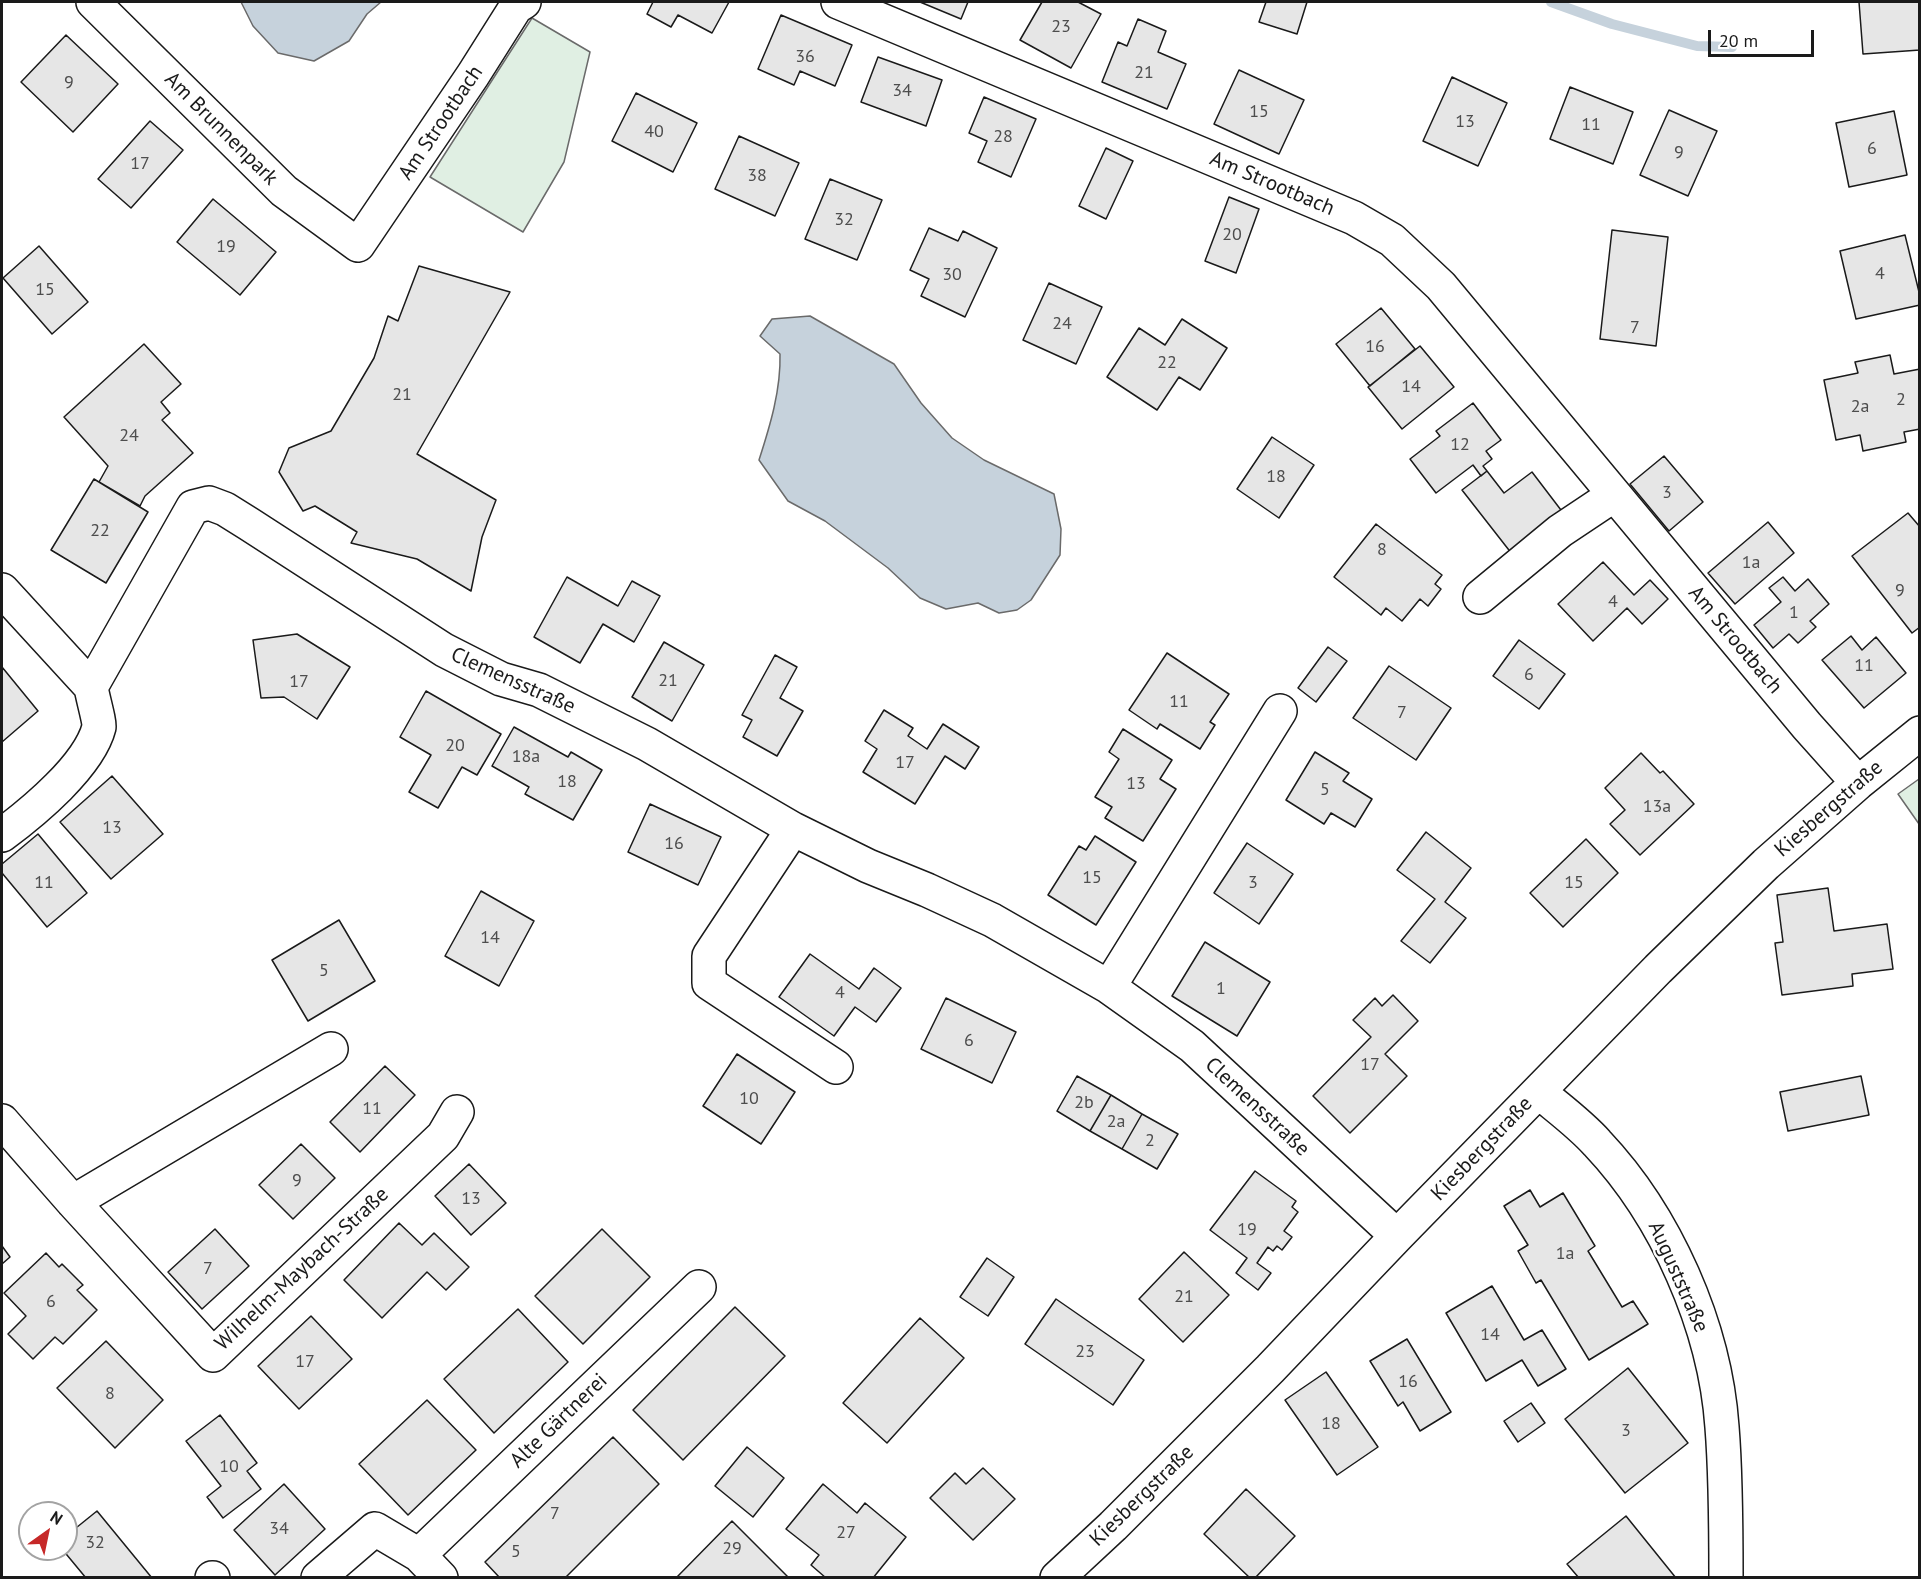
<!DOCTYPE html>
<html>
<head>
<meta charset="utf-8">
<style>
  body { margin:0 }
  #map { position:relative; width:1921px; height:1579px; overflow:hidden; background:#fff; font-family:"PT Sans",sans-serif }
  canvas { display:block }
  .frame { position:absolute; inset:0; border:3px solid #1a1a1a; pointer-events:none }
  .north { position:absolute; left:18px; top:1501px; width:60px; height:60px; box-sizing:border-box; background:#fff; border:2px solid #a3a3a3; border-radius:50%; rotate:33deg; font-size:16px; font-weight:700; line-height:24px; text-align:center; color:#1a1a1a }
  .north::after { content:''; display:block; margin:auto; width:21px; height:27px; background:#c62828; clip-path:polygon(50% 0,100% 100%,50% 72%,0 100%) }
  .scale { position:absolute; left:1708px; top:30px; width:106px; height:27px; box-sizing:border-box; border:3px solid #1a1a1a; border-top:0; padding-left:8px; font-size:18px; line-height:21px; white-space:nowrap; color:#1a1a1a; -webkit-text-stroke:4px #fff; paint-order:stroke }
</style>
</head>
<body>
<div id="map">
<canvas width="1921" height="1579"></canvas>
<div class="frame"></div>
<div class="north">N</div>
<div class="scale">20 m</div>
</div>
<script>
const context = document.querySelector('canvas').getContext('2d');
context.lineJoin = 'round';
function fill(path, color) { context.fillStyle = color; context.fill(path, 'evenodd'); }
function stroke(path, color, width, dash) { context.strokeStyle = color; context.lineWidth = width; context.lineCap = dash ? 'butt' : 'round'; context.setLineDash(dash || []); context.stroke(path); }
function label(font, color, halo, rows, align = 'center') {
  context.font = font + ' "PT Sans",sans-serif'; context.lineWidth = 4.5; context.setLineDash([]); context.textBaseline = 'middle'; context.strokeStyle = halo; context.fillStyle = color; for (const [text, x, y, turn = 0] of rows) {
    context.save(); context.translate(x, y); context.rotate((+turn || 0) * Math.PI / 180); context.textAlign = isNaN(turn) ? turn : align; if (halo) context.strokeText(text, 0, 0); context.fillText(text, 0, 0); context.restore();
  }
}
const green = new Path2D(`
  M532 18 590 52 564 162 523 232 430 177Z
  M1919 779V824L1898 794Z`);
fill(green, '#e0efe3');
stroke(green, '#6a6a6a', 1.5);
const water = new Path2D(`
  M241 2H381L367 14 349 41 314 61 278 53 253 26Z
  M810 316 894 364 921 403 952 438 984 460 1054 494 1061 529 1060 555 1031 600 1017 610 999 613 978 603 946 609 920 598 888 568 825 521 788 501 759 460C770 426 781 390 780 354L760 336 772 319Z`);
fill(water, '#c6d2dc');
stroke(water, '#6a6a6a', 1.5);
stroke(new Path2D(`
  M1551 2 1612 24 1697 46 1732 47`), '#c6d2dc', 10);
const building = new Path2D(`
  M653 2H729L712 33 678 15 671 27 647 14Z
  M920 2H968L961 19Z
  M1042 2H1078L1101 14 1071 68 1020 40Z
  M1266 2H1307L1297 34 1259 22Z
  M1859 2H1920V50L1863 54Z
  M781 15 852 45 835 86 800 71 794 85 758 69Z
  M1138 19 1166 31 1158 52 1186 64 1167 109 1102 82 1118 42 1127 46Z
  M66 35 118 84 73 132 21 82Z
  M878 57 942 80 926 126 861 102Z
  M1239 70 1304 100 1279 154 1214 124Z
  M1452 77 1507 103 1478 166 1423 141Z
  M1570 87 1633 112 1613 164 1550 139Z
  M636 93 697 123 673 172 612 141Z
  M984 97 1036 119 1011 177 978 162 987 141 969 133Z
  M1669 110 1717 131 1688 196 1640 175Z
  M1894 111 1907 175 1849 187 1836 123Z
  M150 121 183 150 131 208 98 179Z
  M739 136 799 163 775 216 715 189Z
  M1106 148 1133 161 1106 219 1079 206Z
  M830 179 882 200 857 260 805 239Z
  M1229 197 1259 209 1236 273 1205 261Z
  M213 199 276 252 240 295 177 242Z
  M929 228 958 241 963 231 997 248 965 317 921 296 929 279 910 270Z
  M1612 230 1668 237 1656 346 1600 339Z
  M1905 235 1920 296V305L1856 319 1840 251Z
  M39 246 88 302 52 334 3 278Z
  M419 266 510 292 417 454 496 500 482 537 471 591 417 559 351 543 357 532 315 506 303 511 279 472 289 448 331 431 374 358 388 316 398 321Z
  M1049 283 1102 307 1076 364 1023 340Z
  M1381 308 1415 349 1370 386 1336 344Z
  M1182 319 1227 348 1200 390 1179 377 1157 410 1107 377 1139 328 1165 345Z
  M144 344 181 384 161 402 170 413 162 420 193 453 145 496 140 506 99 482 108 466 64 417Z
  M1420 346 1454 387 1402 429 1368 387Z
  M1890 355 1894 374 1920 369V429L1904 432 1906 442 1863 451 1860 435 1836 440 1824 380 1858 373 1855 362Z
  M1473 403 1501 440 1486 451 1492 459 1483 466 1487 471 1481 476 1473 465 1436 493 1410 459 1440 436 1436 431Z
  M1272 437 1314 465 1279 518 1237 489Z
  M1664 456 1703 502 1669 531 1630 484Z
  M1487 471 1504 493 1532 472 1564 514 1512 554 1462 490Z
  M94 479 148 512 106 583 51 550Z
  M1908 513 1920 527V627L1912 633 1852 556Z
  M1768 522 1794 553 1735 604 1708 573Z
  M1376 524 1442 575 1435 584 1441 589 1428 606 1420 599 1402 621 1386 608 1381 615 1334 577Z
  M1603 562 1634 595 1650 580 1668 599 1642 624 1627 608 1593 641 1558 604Z
  M567 577 618 606 632 581 660 596 634 642 603 624 580 663 534 637Z
  M1783 577 1795 591 1808 579 1829 604 1810 621 1816 627 1798 643 1789 634 1773 648 1754 625 1781 602 1769 588Z
  M297 634 350 667 317 719 284 697 261 698 253 640Z
  M1851 636 1862 650 1876 637 1906 673 1864 708 1822 660Z
  M1519 640 1565 674 1539 709 1493 676Z
  M664 642 704 665 672 721 632 697Z
  M1328 647 1347 661 1316 702 1298 688Z
  M1167 653 1229 694 1210 722 1215 725 1200 749 1160 724 1157 729 1129 710Z
  M775 655 797 667 780 698 803 711 777 756 743 737 752 720 742 715Z
  M1389 666 1451 708 1416 760 1353 718Z
  M2 667 38 711 2 742Z
  M426 691 501 734 477 775 462 767 438 808 409 792 431 755 400 737Z
  M884 710 913 728 908 736 927 749 943 724 979 747 965 769 945 756 915 804 863 772 877 749 865 741Z
  M514 727 568 757 571 752 602 770 573 820 525 794 529 787 492 766Z
  M1123 729 1172 760 1160 779 1176 789 1143 841 1105 818 1112 807 1095 797 1119 759 1109 752Z
  M1315 752 1349 773 1343 781 1372 799 1355 827 1331 813 1324 824 1286 800Z
  M1641 753 1660 773 1663 771 1694 804 1640 855 1610 824 1625 810 1605 788Z
  M112 776 163 834 111 879 60 822Z
  M650 804 721 837 698 885 628 852Z
  M1426 832 1471 868 1445 902 1466 918 1430 963 1401 941 1435 899 1397 870Z
  M38 834 87 893 47 927 2 873V864Z
  M1095 836 1136 862 1096 925 1048 895 1079 846 1086 850Z
  M1586 839 1618 873 1563 927 1530 893Z
  M1247 843 1293 874 1259 924 1214 893Z
  M1828 888 1834 931 1887 924 1893 969 1852 974 1853 986 1782 995 1775 943 1783 942 1777 895Z
  M481 891 534 921 499 986 445 956Z
  M339 920 375 981 308 1021 272 960Z
  M1205 942 1270 982 1237 1036 1172 996Z
  M810 954 859 989 874 968 901 988 876 1022 855 1007 834 1036 779 997Z
  M1393 995 1418 1021 1385 1054 1407 1076 1350 1133 1313 1096 1371 1037 1353 1020 1375 998 1382 1006Z
  M946 998 1016 1032 992 1083 921 1049Z
  M737 1054 795 1092 761 1144 703 1106Z
  M385 1066 415 1095 360 1152 330 1122Z
  M1077 1076 1111 1095 1090 1131 1057 1111Z
  M1861 1076 1869 1115 1788 1131 1780 1092Z
  M1111 1095 1142 1114 1122 1149 1090 1131Z
  M1142 1114 1178 1134 1157 1169 1122 1149Z
  M301 1144 335 1178 293 1219 259 1185Z
  M469 1164 506 1203 471 1235 435 1196Z
  M1255 1171 1296 1201 1292 1207 1298 1212 1284 1231 1292 1237 1282 1250 1277 1246 1273 1251 1268 1247 1257 1263 1271 1273 1258 1290 1236 1273 1247 1258 1210 1230Z
  M1530 1190 1540 1207 1563 1193 1595 1246 1588 1251 1622 1307 1633 1301 1648 1324 1589 1360 1541 1280 1536 1283 1518 1251 1528 1245 1504 1206Z
  M399 1223 422 1245 434 1233 469 1267 446 1290 427 1272 382 1318 344 1280Z
  M215 1229 249 1266 202 1309 168 1272Z
  M602 1229 650 1277 583 1344 535 1296Z
  M2 1246 10 1257 2 1264Z
  M1184 1252 1229 1295 1183 1342 1139 1299Z
  M46 1253 59 1267 62 1264 83 1285 77 1290 97 1310 63 1344 55 1337 33 1359 8 1334 26 1316 4 1293Z
  M987 1258 1014 1277 988 1316 960 1297Z
  M1492 1286 1524 1340 1542 1330 1566 1369 1538 1386 1522 1360 1486 1381 1446 1313Z
  M1056 1299 1144 1360 1113 1405 1025 1344Z
  M735 1307 785 1356 683 1460 633 1410Z
  M518 1309 568 1362 494 1433 444 1379Z
  M311 1316 352 1359 299 1409 258 1366Z
  M920 1318 964 1358 887 1443 843 1403Z
  M1407 1339 1451 1412 1420 1431 1403 1402 1398 1406 1370 1361Z
  M106 1341 163 1400 115 1448 57 1388Z
  M1628 1368 1688 1443 1625 1493 1565 1419Z
  M1326 1372 1378 1447 1337 1475 1285 1400Z
  M427 1400 476 1450 408 1515 359 1464Z
  M1531 1403 1545 1423 1518 1442 1504 1421Z
  M220 1415 257 1463 247 1471 261 1489 223 1518 207 1497 221 1486 186 1441Z
  M613 1437 659 1484 565 1578H500L485 1562Z
  M747 1447 784 1478 753 1517 715 1486Z
  M983 1468 1015 1499 973 1540 930 1498 955 1473 966 1484Z
  M284 1484 325 1529 275 1575 234 1530Z
  M823 1484 857 1513 865 1503 906 1537 873 1578H826L811 1565 819 1555 786 1529Z
  M1246 1489 1295 1536 1255 1578H1250L1204 1534Z
  M97 1511 152 1578H86L62 1549H66V1536Z
  M1626 1516 1676 1578H1579L1567 1564Z
  M732 1521 789 1578H676Z`);
fill(building, '#e6e6e6');
stroke(building, '#1a1a1a', 1.5);
const minor = new Path2D(`
  M93 2 284 191 358 245 473 75 516 7 524 2
  M838 2 1354 218 1392 240 1441 286 1807 726 1858 783
  M2 590 91 687
  M1480 597 1560 531 1614 495
  M793 829 709 956V983L836 1067
  M2 835C33 812 89 766 99 727 100 723 92 695 91 687L193 507 209 503 225 509 249 524 444 650 501 679 539 690 647 744 793 829 868 866 927 890 992 920 1109 987 1192 1046 1397 1236
  M1109 987 1280 711
  M1539 1092C1558 1108 1580 1124 1597 1143 1666 1216 1715 1326 1722 1427 1726 1476 1726 1528 1726 1578
  M2 1121 73 1202 213 1355 443 1136 457 1112
  M73 1202 331 1049
  M419 1555 699 1287
  M212 1578H213
  M318 1578 375 1529 419 1555 441 1578
  M1057 1578 1113 1526 1270 1369 1397 1236 1658 969 1766 864 1858 783 1920 733`);
stroke(minor, '#1a1a1a', 36);
stroke(minor, '#fff', 33);
label('18px', '#4d4d4d', null, [
  ["23",1061,27],
  ["36",805,57],
  ["21",1144,73],
  ["9",69,83],
  ["34",902,91],
  ["15",1259,112],
  ["13",1465,122],
  ["11",1591,125],
  ["40",654,132],
  ["28",1003,137],
  ["6",1872,149],
  ["9",1679,153],
  ["17",140,164],
  ["38",757,176],
  ["32",844,220],
  ["20",1232,235],
  ["19",226,247],
  ["4",1880,274],
  ["30",952,275],
  ["15",45,290],
  ["24",1062,324],
  ["7",1635,328],
  ["16",1375,347],
  ["22",1167,363],
  ["14",1411,387],
  ["21",402,395],
  ["2",1901,400],
  ["2a",1860,407],
  ["24",129,436],
  ["12",1460,445],
  ["18",1276,477],
  ["3",1667,493],
  ["22",100,531],
  ["8",1382,550],
  ["1a",1751,563],
  ["9",1900,591],
  ["4",1613,602],
  ["1",1794,613],
  ["11",1864,666],
  ["6",1529,675],
  ["21",668,681],
  ["17",299,682],
  ["11",1179,702],
  ["7",1402,713],
  ["20",455,746],
  ["18a",526,757],
  ["17",905,763],
  ["18",567,782],
  ["13",1136,784],
  ["5",1325,790],
  ["13a",1657,807],
  ["13",112,828],
  ["16",674,844],
  ["15",1092,878],
  ["11",44,883],
  ["3",1253,883],
  ["15",1574,883],
  ["14",490,938],
  ["5",324,971],
  ["1",1221,989],
  ["4",840,993],
  ["6",969,1041],
  ["17",1370,1065],
  ["10",749,1099],
  ["2b",1084,1103],
  ["11",372,1109],
  ["2a",1116,1122],
  ["2",1150,1141],
  ["9",297,1181],
  ["13",471,1199],
  ["19",1247,1230],
  ["1a",1565,1254],
  ["7",208,1269],
  ["21",1184,1297],
  ["6",51,1302],
  ["14",1490,1335],
  ["23",1085,1352],
  ["17",305,1362],
  ["16",1408,1382],
  ["8",110,1394],
  ["18",1331,1424],
  ["3",1626,1431],
  ["10",229,1467],
  ["7",555,1514],
  ["34",279,1529],
  ["27",846,1533],
  ["32",95,1543],
  ["29",732,1549],
  ["5",516,1552]
]);
label('21px', '#1a1a1a', '#fff', [
  ["Am Strootbach",441,123,-56],
  ["Am Brunnenpark",221,129,45],
  ["Am Strootbach",1272,184,23],
  ["Am Strootbach",1735,640,50],
  ["Clemensstraße",513,681,24],
  ["Kiesbergstraße",1829,809,-41],
  ["Clemensstraße",1257,1107,43],
  ["Kiesbergstraße",1482,1149,-46],
  ["Wilhelm-Maybach-Straße",302,1269,-43],
  ["Auguststraße",1678,1277,66],
  ["Alte Gärtnerei",559,1421,-44],
  ["Kiesbergstraße",1142,1496,-44]
]);
</script>
</body>
</html>
